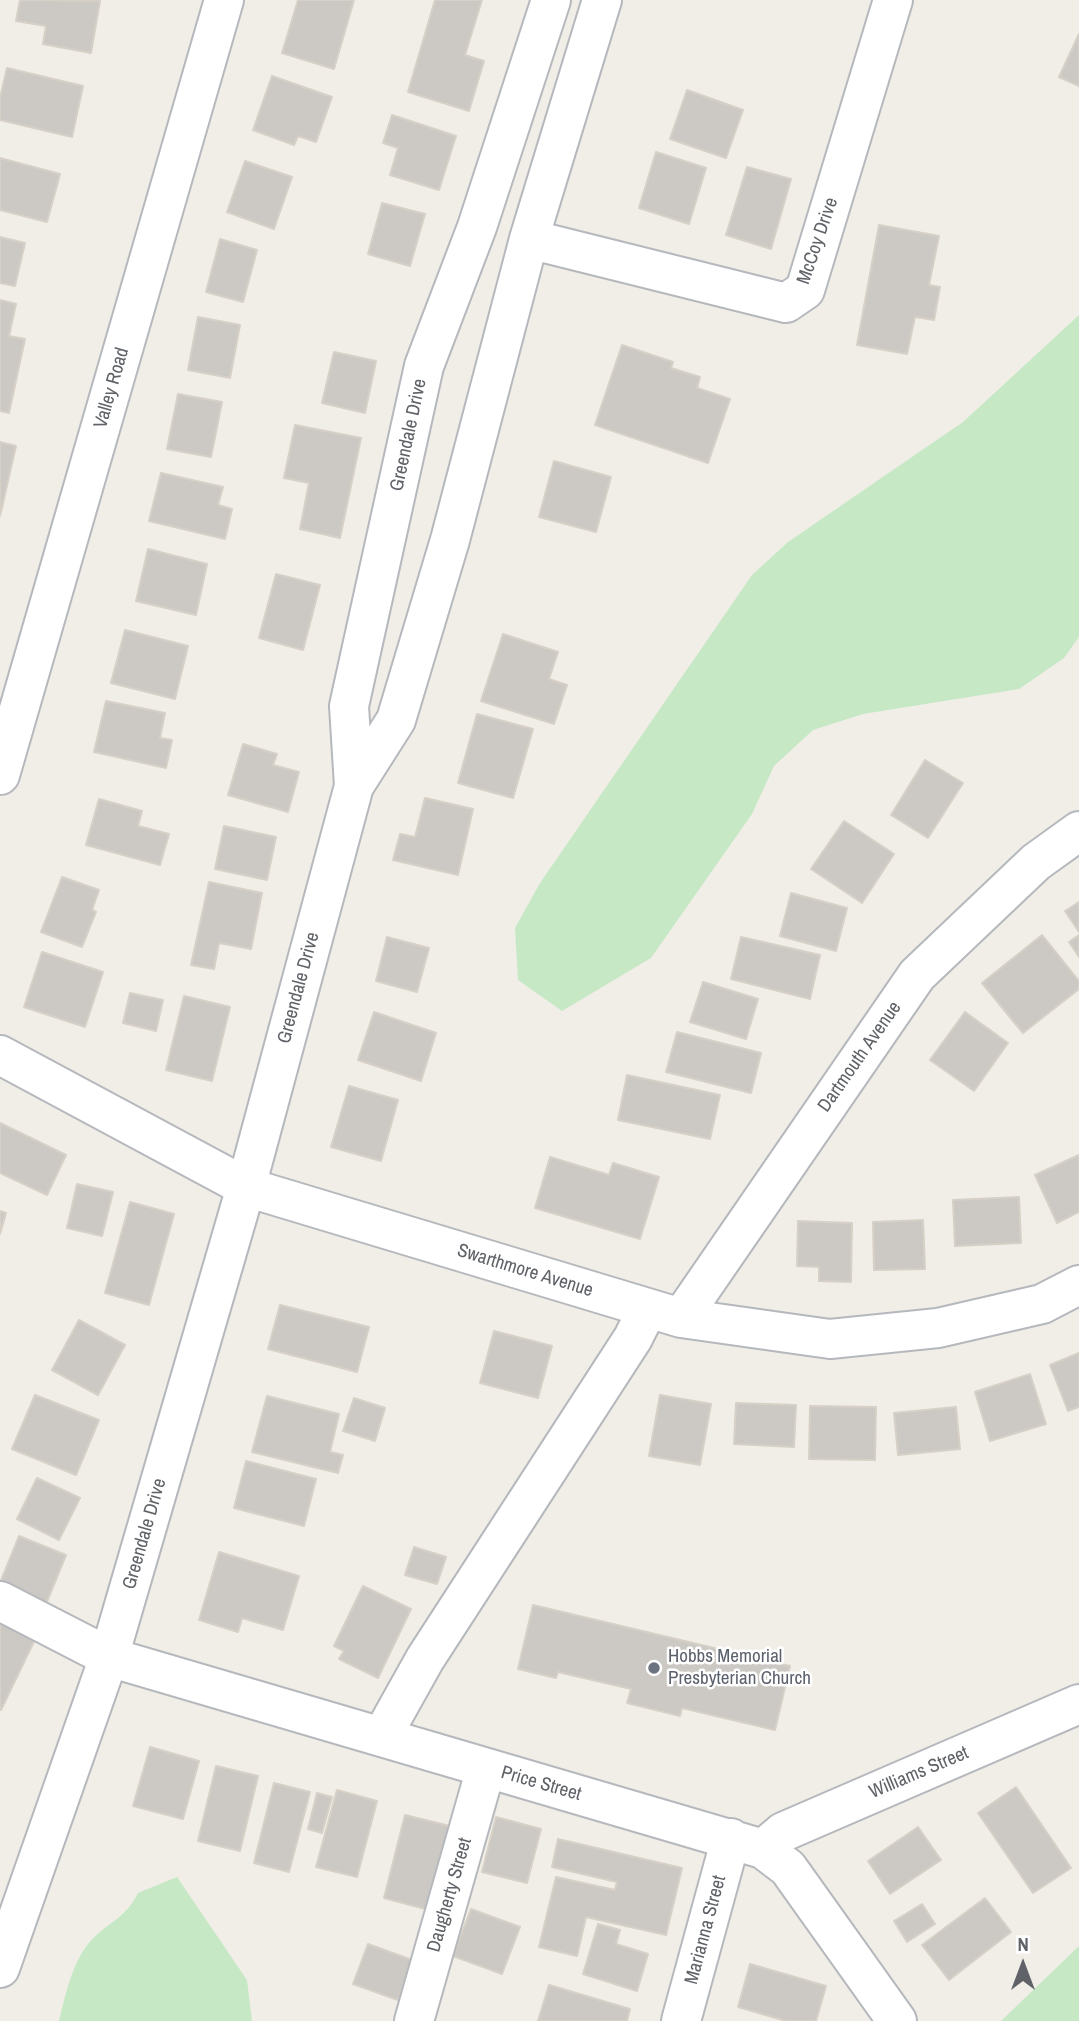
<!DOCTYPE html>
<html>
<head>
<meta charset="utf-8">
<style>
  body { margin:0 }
  #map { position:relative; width:1079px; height:2021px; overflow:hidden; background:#f1eee8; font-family:"Archivo Narrow",sans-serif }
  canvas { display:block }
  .north { position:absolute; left:988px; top:1930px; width:70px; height:70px; -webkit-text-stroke:5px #fff; paint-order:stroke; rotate:0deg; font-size:19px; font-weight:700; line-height:28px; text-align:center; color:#5f6368 }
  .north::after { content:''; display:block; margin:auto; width:24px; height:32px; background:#5f6368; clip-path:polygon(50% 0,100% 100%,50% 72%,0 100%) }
</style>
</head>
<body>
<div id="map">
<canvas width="1079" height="2021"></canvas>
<div class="north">N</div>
</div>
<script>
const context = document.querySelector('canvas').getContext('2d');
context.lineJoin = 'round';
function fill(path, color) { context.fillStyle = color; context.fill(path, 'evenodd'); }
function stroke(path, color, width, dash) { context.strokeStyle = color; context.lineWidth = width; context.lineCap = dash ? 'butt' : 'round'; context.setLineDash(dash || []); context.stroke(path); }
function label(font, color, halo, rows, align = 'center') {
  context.font = font + ' "Archivo Narrow",sans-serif'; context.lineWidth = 5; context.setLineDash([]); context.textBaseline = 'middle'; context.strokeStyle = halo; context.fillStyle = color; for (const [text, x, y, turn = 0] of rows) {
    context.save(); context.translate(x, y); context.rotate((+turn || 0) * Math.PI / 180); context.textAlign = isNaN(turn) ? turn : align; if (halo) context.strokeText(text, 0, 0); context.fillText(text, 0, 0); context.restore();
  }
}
fill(new Path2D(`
  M1079 315V637L1064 658 1019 689 863 714 813 730 774 766 752 814 651 958 562 1011 518 980 515 928 540 883 752 575 788 542 963 422Z
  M177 1877 247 1980 252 2021H59C65 1996 72 1964 88 1944 105 1923 125 1920 138 1893Z
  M1079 1946V2021H1001Z`), '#c6e8c5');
const building = new Path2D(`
  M20 0 100 1 91 53 43 44 46 26 16 21Z
  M298 0H354L334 69 282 53Z
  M435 0H482L465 55 484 61 469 111 408 92Z
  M1079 34V86L1059 77Z
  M7 68 83 86 72 137 0 120V98Z
  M272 76 332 97 316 142 298 136 294 145 253 130Z
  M687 90 743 110 726 158 670 139Z
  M392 115 456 136 439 190 390 175 398 148 383 143Z
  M656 152 706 168 689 224 639 208Z
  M0 158 60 174 47 222 0 210Z
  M245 161 292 177 274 229 227 212Z
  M747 167 791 179 771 249 726 235Z
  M382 203 425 214 410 266 368 254Z
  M879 225 939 236 929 285 940 287 934 320 915 317 907 354 857 345Z
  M0 237 25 243 15 286 0 283Z
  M220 239 257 250 243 302 206 292Z
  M0 300 16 304 9 336 25 339 9 413 0 411Z
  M198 317 240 325 230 378 188 370Z
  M622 345 673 362 671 368 700 377 697 388 730 399 708 463 595 425Z
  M334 352 376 361 365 413 322 403Z
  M178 394 222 402 211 457 167 449Z
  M295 425 361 438 340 538 300 529 309 483 284 478Z
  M0 442 16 446 0 516Z
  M554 461 611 477 596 532 539 517Z
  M161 473 223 487 218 505 232 509 225 539 149 521Z
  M148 549 207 564 196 615 136 601Z
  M276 574 320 585 303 650 259 638Z
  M125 630 188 646 175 699 111 683Z
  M503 634 558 652 549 679 567 685 554 724 481 701Z
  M106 701 165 713 160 738 172 740 166 768 94 752Z
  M477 714 533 729 513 798 458 783Z
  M243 744 277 754 273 765 299 772 288 812 228 795Z
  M925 760 963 783 928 838 891 815Z
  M425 798 473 809 458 875 393 860 400 834 415 837Z
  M99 799 142 811 138 826 169 834 160 865 86 845Z
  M844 821 894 854 862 903 811 869Z
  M224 826 276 837 267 880 215 869Z
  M62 877 99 890 92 910 96 912 82 947 41 932Z
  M209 882 262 893 251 949 219 943 214 969 191 965Z
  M791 893 847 908 836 951 780 936Z
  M1079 902V932L1065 911Z
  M1042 935 1079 981V989L1023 1033 982 983Z
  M1079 935V957L1069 942Z
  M387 937 429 948 417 992 376 981Z
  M741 937 820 955 810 999 731 979Z
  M42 952 103 972 85 1027 24 1007Z
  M703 982 758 999 746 1039 690 1022Z
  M130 993 163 1000 156 1031 123 1023Z
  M184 996 230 1007 212 1081 166 1070Z
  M374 1012 436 1033 421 1081 358 1060Z
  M965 1012 1008 1043 974 1091 930 1060Z
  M677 1032 761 1053 751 1093 666 1072Z
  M627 1075 720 1095 710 1139 618 1120Z
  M349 1086 398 1100 381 1161 331 1147Z
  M0 1123 66 1155 47 1195 0 1173Z
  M1079 1155V1212L1057 1223 1035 1175Z
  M550 1157 609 1175 613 1163 659 1177 640 1239 535 1208Z
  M77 1184 113 1192 102 1236 67 1228Z
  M1019 1197 1021 1243 955 1246 953 1200Z
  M130 1202 174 1214 149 1305 105 1293Z
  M0 1211 6 1213 0 1234Z
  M923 1220 925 1269 874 1270 873 1222Z
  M798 1221 852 1223 851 1282 819 1281V1267L797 1266Z
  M280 1305 369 1327 357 1372 268 1349Z
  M79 1320 125 1345 98 1395 52 1370Z
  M494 1331 552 1346 538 1398 480 1383Z
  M1079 1353V1407L1068 1411 1050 1365Z
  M1030 1374 1046 1424 990 1441 975 1392Z
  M35 1395 99 1420 76 1475 12 1449Z
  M660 1395 711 1404 700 1465 649 1456Z
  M267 1396 339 1414 330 1452 343 1455 338 1473 252 1452Z
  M354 1398 385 1408 375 1441 343 1431Z
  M736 1403 796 1405 794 1447 734 1444Z
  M810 1406 876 1407 875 1460 809 1459Z
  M956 1407 960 1449 898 1455 894 1413Z
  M246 1461 316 1479 304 1526 234 1508Z
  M37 1478 80 1498 59 1540 17 1519Z
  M19 1536 66 1555 46 1604 0 1583Z
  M414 1547 446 1557 437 1584 405 1575Z
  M219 1552 299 1576 283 1630 242 1618 238 1632 199 1620Z
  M363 1586 411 1609 378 1678 339 1659 344 1651 334 1646Z
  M533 1605 790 1666 775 1730 682 1708 680 1716 627 1703 631 1689 558 1672 556 1678 518 1669Z
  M0 1610 40 1629 1 1710 0 1709Z
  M150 1747 199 1761 183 1819 133 1806Z
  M216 1766 258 1776 240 1851 198 1841Z
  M274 1783 310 1792 289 1872 254 1863Z
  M1016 1787 1071 1868 1033 1893 978 1813Z
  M337 1790 377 1801 357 1877 316 1867Z
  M317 1793 332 1797 322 1833 308 1829Z
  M405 1815 450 1826 429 1910 384 1898Z
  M496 1817 541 1829 527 1883 482 1872Z
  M918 1827 941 1860 890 1894 868 1861Z
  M558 1839 682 1868 666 1935 586 1917 577 1956 539 1947 556 1877 615 1890 617 1882 552 1867Z
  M985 1898 1011 1932 949 1980 922 1945Z
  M922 1904 935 1924 907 1942 894 1921Z
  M471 1909 520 1927 502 1974 453 1956Z
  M598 1924 620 1930 616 1944 648 1954 637 1991 583 1974Z
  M368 1944 412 1960 398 2000 353 1984Z
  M750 1964 826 1986 816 2021H786L738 2007Z
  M549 1985 630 2009 627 2021H538Z`);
fill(building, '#ccc9c5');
stroke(building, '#d6d0c6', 2);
const minor = new Path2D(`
  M529 239 786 303 805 290 893 0
  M0 775 224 0
  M354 786 396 720 450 540 529 239 602 0
  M0 1055 246 1187 681 1318 830 1339 938 1328 1042 1304 1079 1285
  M681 1318 917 975 1036 862 1079 831
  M0 1601 109 1657 763 1849 788 1868 897 2021
  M382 1736 425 1659 633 1338 648 1308
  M763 1849 783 1832 1079 1704
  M0 1968 109 1657 246 1187 354 786 349 706 424 366 477 227 551 0
  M414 2021 486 1768
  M681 2021 731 1838`);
stroke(minor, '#b5b8bc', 42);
stroke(minor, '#fff', 38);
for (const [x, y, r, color] of [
  [654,1668,7,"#6b7280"]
]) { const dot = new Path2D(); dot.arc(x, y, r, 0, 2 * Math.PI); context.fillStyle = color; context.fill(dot); stroke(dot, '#fff', 2.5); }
label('19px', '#5f6368', '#fff', [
  ["McCoy Drive",818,241,-71],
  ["Valley Road",112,388,-74],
  ["Greendale Drive",409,435,-78],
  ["Greendale Drive",299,988,-75],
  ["Dartmouth Avenue",860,1057,-55],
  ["Swarthmore Avenue",525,1271,17],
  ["Greendale Drive",145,1534,-74],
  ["Williams Street",919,1773,-23],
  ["Price Street",541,1784,16],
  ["Daugherty Street",450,1895,-74],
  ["Marianna Street",706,1930,-75]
]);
label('19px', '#5b616d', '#fff', [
  ["Hobbs Memorial",668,1657],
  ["Presbyterian Church",668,1679]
], 'left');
</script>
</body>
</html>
